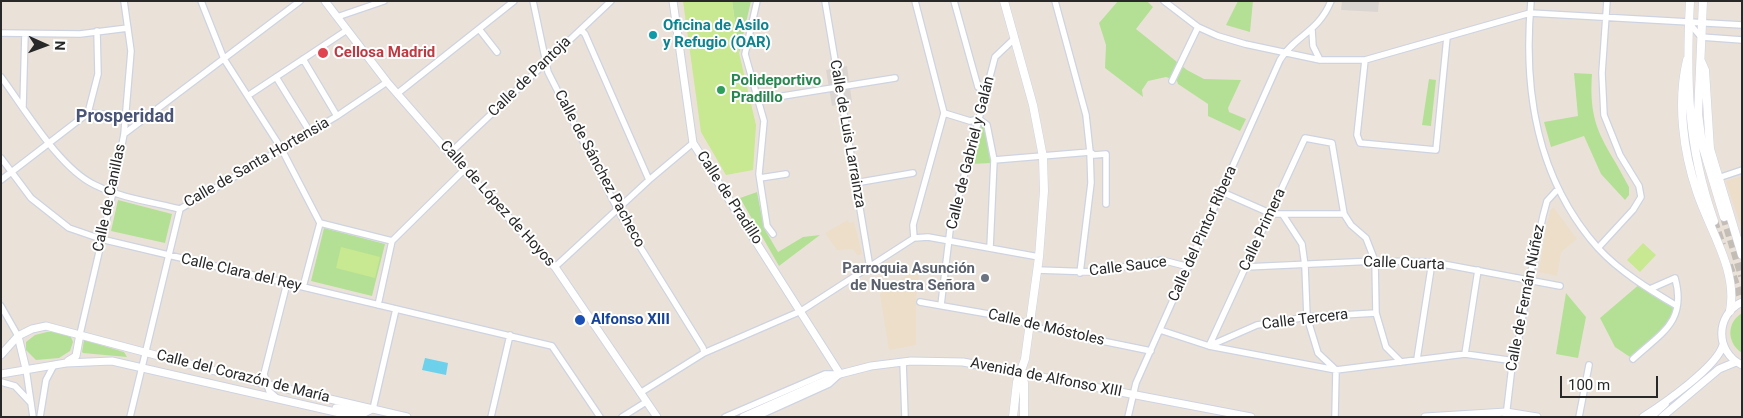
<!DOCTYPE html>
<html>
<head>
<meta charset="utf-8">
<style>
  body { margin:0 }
  #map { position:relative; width:1743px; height:418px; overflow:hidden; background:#eae2d9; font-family:Roboto,sans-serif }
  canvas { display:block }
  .frame { position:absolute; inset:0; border:2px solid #282828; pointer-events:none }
  .north { position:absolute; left:20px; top:20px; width:50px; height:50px; -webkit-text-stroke:4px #fff; paint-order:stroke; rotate:92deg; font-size:14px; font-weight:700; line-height:20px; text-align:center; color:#282828 }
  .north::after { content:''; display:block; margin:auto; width:18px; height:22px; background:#282828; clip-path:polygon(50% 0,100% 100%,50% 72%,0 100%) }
  .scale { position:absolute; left:1560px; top:376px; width:98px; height:22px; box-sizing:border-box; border:2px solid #282828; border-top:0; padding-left:6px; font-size:15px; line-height:18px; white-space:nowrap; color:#282828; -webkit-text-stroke:4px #fff; paint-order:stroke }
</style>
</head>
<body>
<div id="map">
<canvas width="1743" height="418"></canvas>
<div class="frame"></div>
<div class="north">N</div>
<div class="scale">100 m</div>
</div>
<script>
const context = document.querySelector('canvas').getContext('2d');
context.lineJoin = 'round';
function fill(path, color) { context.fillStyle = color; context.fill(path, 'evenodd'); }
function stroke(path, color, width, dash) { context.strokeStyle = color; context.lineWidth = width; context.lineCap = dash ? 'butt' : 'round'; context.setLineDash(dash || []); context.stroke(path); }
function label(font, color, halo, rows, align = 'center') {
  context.font = font + ' Roboto,sans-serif'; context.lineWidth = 4; context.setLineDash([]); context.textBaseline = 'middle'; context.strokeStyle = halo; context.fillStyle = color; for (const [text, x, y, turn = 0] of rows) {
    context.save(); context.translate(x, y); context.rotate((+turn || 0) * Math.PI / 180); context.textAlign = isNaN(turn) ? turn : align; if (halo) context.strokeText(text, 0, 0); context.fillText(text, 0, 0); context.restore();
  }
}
fill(new Path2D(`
  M1742 176V226H1741L1726 181Z
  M1554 208 1577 239 1561 252 1557 276 1539 272 1547 223 1551 209Z
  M848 220 849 223 854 222 862 254 857 255 853 249 837 250 825 233Z
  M920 266 916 300V345L889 350 880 294Z`), '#ecdec8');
fill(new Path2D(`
  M732 1H751L739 53 733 8Z
  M1118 1H1147L1153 7 1136 29 1187 70 1204 79 1241 80 1228 108 1229 112 1246 119 1240 131 1208 116V104L1178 84 1177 81 1166 77 1148 81 1142 90 1143 97 1105 68 1106 45 1099 23Z
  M1238 1H1253L1250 32 1226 25Z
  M1574 73 1592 74C1588 131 1606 141 1629 187V195L1625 200 1601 174 1584 136 1551 147 1544 122 1578 116Z
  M1429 79 1436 80 1431 126 1422 125Z
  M981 126 985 127 991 163 971 164Z
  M757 192 764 228 778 252 803 237 820 235 779 266 740 198Z
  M118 200 172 214 165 243 111 231Z
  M324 228 385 244 372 296 311 281Z
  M1641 283 1677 306 1673 324 1633 359 1615 347 1600 318Z
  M1566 293 1586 317 1578 358 1556 354Z
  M1742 313V353C1727 343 1726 323 1742 313Z
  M47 332H56L71 337 73 342 70 351 59 358 36 360 26 350V342L35 335Z
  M84 340 124 352 127 357 83 353 82 352Z`), '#b4e096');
fill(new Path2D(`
  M683 1H732L739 53 756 125 753 170 726 175 701 132Z
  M1643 243 1656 255 1640 272 1627 260Z
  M341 247 380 257 375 278 336 268Z`), '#c8e891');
fill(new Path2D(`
  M1342 1H1379L1378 12 1341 10Z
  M847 66 852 102 832 106 826 70Z`), '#dad5d0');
fill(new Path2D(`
  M425 358 448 363 446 375 422 370Z`), '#6dd1eb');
stroke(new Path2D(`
  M1724 217 1742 276
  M1714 221 1722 245
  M1729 265 1742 302`), '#c3bdb6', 8, [8, 4]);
const minor = new Path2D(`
  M201 1 224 59 281 148 320 223 392 241
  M533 1 548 72 621 216 703 348 704 353
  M757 1 745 54 764 121 759 174 767 226 773 234
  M825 1 870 268
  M954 1 978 87 986 92
  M1055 1 1086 115 1090 152 1091 183 1080 273
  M1164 1 1198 27 1218 36 1245 44 1320 60H1365L1530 13 1742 25
  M1531 1C1523 90 1536 178 1598 248 1619 271 1650 290 1677 306
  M337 17 384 1
  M1689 23 1701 37 1742 40
  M479 29 497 52
  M581 30 585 34 649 180
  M1312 30 1313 46 1320 60
  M1 33 80 34 128 28
  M303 59 337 116
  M1365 60 1357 135 1360 143 1436 150 1447 37
  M1 77C25 109 59 168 95 185 121 198 152 202 180 209
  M276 77 310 132
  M1172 81 1198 27
  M398 93 514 1
  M249 95 347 30
  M758 100 895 78
  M23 106 25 34
  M88 113 98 74 97 31
  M944 113 970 121 979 119
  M979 119 987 125 994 160 990 248
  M124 134 300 1
  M450 153 611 1
  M1 158 31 198 69 228 101 239 552 346 600 417
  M994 160 1090 152 1094 155 1106 154V204
  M760 178 786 174
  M1718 178 1742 170
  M1 180 88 113 124 116 127 120 139 121
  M855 183 913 173
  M1222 192 1272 214H1344
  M1283 215 1302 244 1305 266 1307 317 1318 353 1336 370 1335 417
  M914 238 913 225 944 113 915 1
  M1598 248 1633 210 1641 197 1639 186 1620 155 1604 115 1602 73 1607 1
  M555 267 649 180 693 143
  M1246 267 1375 261 1432 262 1560 286
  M1037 270 1095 272 1162 260 1189 267
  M303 287 320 223
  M920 302 1017 319 1029 326 1151 351
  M378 305 392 241 464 170
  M941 305 950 230 995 57 1015 38
  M1 306 18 336
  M1160 330 1209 346 1336 370 1465 354 1515 361
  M80 334 113 192 124 134 131 51 124 1
  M1209 346 1305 138 1332 143 1344 214 1351 225 1366 238 1375 261 1376 313 1386 347 1401 362
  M1209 346 1257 325 1307 317 1376 313
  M1465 354 1478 270
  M1417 359 1432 262
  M1633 359C1661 333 1687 322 1675 278L1650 289
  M903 362 905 417
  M26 369 33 417
  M1 382 15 386 31 403
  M640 393 704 353 801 311 914 238 928 237 1039 257
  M278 399 269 391 264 374 287 283
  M373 409 396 309
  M40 417 46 380 54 365
  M130 417 180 209 337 116 387 82
  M491 417 510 335
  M622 417 646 402
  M725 417 825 374H840L829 384 756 417
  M1128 417 1136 383 1280 60C1295 35 1318 33 1331 1
  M1506 417 1512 366 1514 365 1529 281 1543 216 1547 201 1558 189
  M1579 417 1589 365
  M1652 417 1666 404`);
const tertiary = new Path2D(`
  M325 1 387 82 464 170 555 267 657 417
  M673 1 693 143 840 374
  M1742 302C1715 315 1715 352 1742 365
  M18 336 26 369
  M1 355 18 336 32 329 46 326 257 382 407 417
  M68 361 76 356 80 334
  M1 374 66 363 112 361 357 417
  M336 408 364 413 372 409
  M743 417 840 374 871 366 911 361 963 362 1251 417
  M1425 417 1506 412 1537 417
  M1643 417C1663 404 1717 367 1723 345
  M1662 417 1719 369 1736 362`);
const secondary = new Path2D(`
  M1004 1 1033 105 1043 157 1044 191 1039 257 1025 359 1017 382 1013 417
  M1690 1C1686 79 1687 146 1714 221
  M1703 1 1698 114 1702 144 1724 217
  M1687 60C1677 102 1683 151 1697 192 1709 229 1738 270 1730 311
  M1701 61 1705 70 1710 149 1742 255
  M1021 373 1024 383V417`);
stroke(minor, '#ced3e1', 8);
stroke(tertiary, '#ced3e1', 9);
stroke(secondary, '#ced3e1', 9);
stroke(minor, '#fff', 5.5);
stroke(tertiary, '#fff', 7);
stroke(secondary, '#fff', 8);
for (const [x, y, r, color] of [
  [653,35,5,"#0f9aa8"],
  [323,53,6,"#e0444e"],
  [721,90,5,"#2e9e5b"],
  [985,278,5,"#6b7280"],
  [580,320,6,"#1a4fb4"]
]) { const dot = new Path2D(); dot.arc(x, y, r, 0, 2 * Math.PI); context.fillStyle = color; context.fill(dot); stroke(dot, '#fff', 2); }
label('bold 15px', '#0d838f', '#fff', [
  ["Oficina de Asilo",663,26],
  ["y Refugio (OAR)",663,43]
], 'left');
label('bold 15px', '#be3a42', '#fff', [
  ["Cellosa Madrid",334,53]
], 'left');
label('15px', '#282828', '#fff', [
  ["Calle de Pantoja",530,77,-44],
  ["Calle de Luis Larrainza",847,134,80],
  ["Calle de Gabriel y Galán",971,153,-76],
  ["Calle de Santa Hortensia",257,163,-30],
  ["Calle de Sánchez Pacheco",599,169,62],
  ["Calle de Canillas",110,198,-78],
  ["Calle de Pradillo",729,198,57],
  ["Calle de López de Hoyos",497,204,48],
  ["Calle Primera",1263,230,-65],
  ["Calle del Pintor Ribera",1203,234,-66],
  ["Calle Cuarta",1404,264,2],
  ["Calle Sauce",1128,267,-7],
  ["Calle Clara del Rey",241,273,13],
  ["Calle de Fernán Núñez",1526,298,-79],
  ["Calle Tercera",1305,320,-7],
  ["Calle de Móstoles",1046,328,13],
  ["Calle del Corazón de María",243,377,14],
  ["Avenida de Alfonso XIII",1046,378,11]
]);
label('bold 15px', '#27864d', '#fff', [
  ["Polideportivo",731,81],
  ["Pradillo",731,98]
], 'left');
label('bold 15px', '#5b616d', '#fff', [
  ["Parroquia Asunción",975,269],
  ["de Nuestra Señora",975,286]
], 'right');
label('bold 15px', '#164399', '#fff', [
  ["Alfonso XIII",591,320]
], 'left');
label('bold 18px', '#495477', '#fff', [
  ["Prosperidad",125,117]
]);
</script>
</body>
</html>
